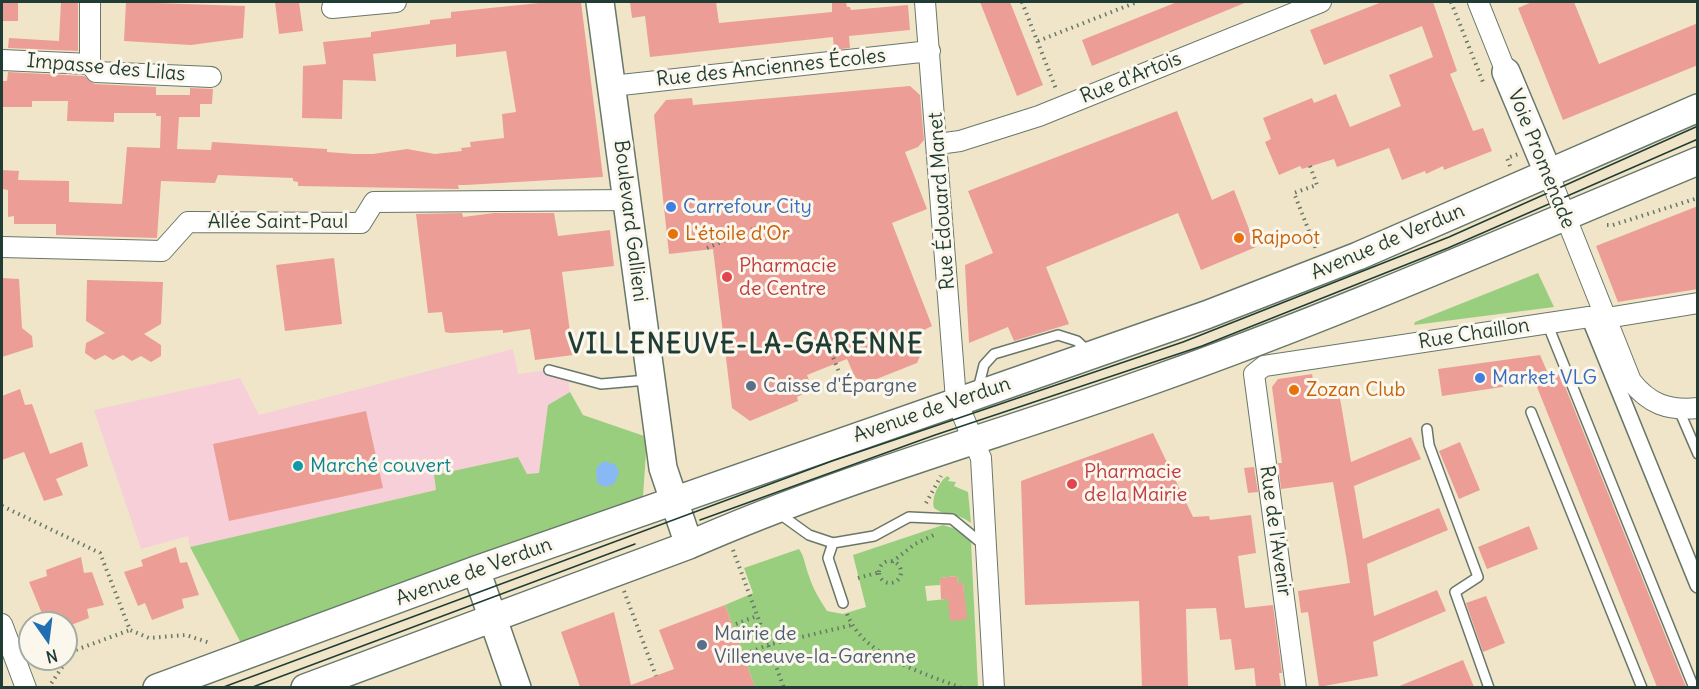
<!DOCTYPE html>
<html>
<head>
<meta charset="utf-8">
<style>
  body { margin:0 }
  #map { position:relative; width:1699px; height:689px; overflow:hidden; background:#f0e5c9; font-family:Delius,sans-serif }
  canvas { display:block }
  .frame { position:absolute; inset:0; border:3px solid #1f3d34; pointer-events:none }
  .north { position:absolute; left:18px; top:611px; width:60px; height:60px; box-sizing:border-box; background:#fbf7ec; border:2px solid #a3ada2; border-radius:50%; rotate:166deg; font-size:16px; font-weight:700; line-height:24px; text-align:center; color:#1f3d34 }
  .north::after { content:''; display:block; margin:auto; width:21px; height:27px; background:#1f6fb2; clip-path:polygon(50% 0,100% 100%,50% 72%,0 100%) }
</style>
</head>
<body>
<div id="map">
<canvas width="1699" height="689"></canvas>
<div class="frame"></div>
<div class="north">N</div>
</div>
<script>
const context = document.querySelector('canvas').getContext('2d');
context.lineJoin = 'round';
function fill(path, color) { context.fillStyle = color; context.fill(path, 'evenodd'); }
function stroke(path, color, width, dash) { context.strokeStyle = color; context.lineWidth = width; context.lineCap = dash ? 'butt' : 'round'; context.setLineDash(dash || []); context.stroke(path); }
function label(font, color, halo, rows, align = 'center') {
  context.font = font + ' Delius,sans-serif'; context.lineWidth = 6; context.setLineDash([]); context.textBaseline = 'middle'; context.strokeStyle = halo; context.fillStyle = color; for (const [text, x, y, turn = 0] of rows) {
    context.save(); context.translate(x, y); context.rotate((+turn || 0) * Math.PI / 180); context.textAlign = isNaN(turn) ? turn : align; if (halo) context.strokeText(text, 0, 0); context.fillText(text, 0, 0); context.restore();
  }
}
fill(new Path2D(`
  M513 349 518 374 566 368 570 392 548 405 539 473 527 474 518 457 434 475 436 490 190 547 188 536 141 549 94 410 240 378 259 415Z`), '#f6cfd8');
fill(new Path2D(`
  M1538 273 1554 307 1414 325 1415 322Z
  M570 392 583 415 647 437 642 512 242 645 190 547 436 490 434 475 518 457 527 474 539 473 548 405Z
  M947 476 950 478 948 481 956 482 954 486 968 492 971 523C955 511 946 517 934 508 931 498 939 482 947 476Z
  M943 525 959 530 971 542 978 687H755L725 605 753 593 744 568 799 549C805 558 805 566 809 576 813 589 820 600 827 611L843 614 866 607 853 555ZM957 576 958 583H963L964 597 927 601 925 586 940 585V578Z`), '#99ce7f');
fill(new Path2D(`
  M604 461 616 465 619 473 614 484 605 487 597 483 596 468Z`), '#89b9f5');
fill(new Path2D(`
  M2 2H18V21H2Z
  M61 2H78V51L8 48 9 38 59 41Z
  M126 2 245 6 243 38 191 45 124 41Z
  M275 2H299L303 31 279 34Z
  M549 2H581L603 177 466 185H458L459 189 298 186V182L293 181V178L218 175 215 183 161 181 157 238 56 235V224H14V216L8 217V190L2 189V170L19 171 18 180 69 181V202L122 204 127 147 160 148 161 116H156V113H114V122L67 121 68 101H32V107H2V81H7L8 72 84 76 95 84 156 87V95H190V88L213 89 212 104H200V117H179L177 149 211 150 212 142 327 149V152L354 154H373L407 149 435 154 462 151 461 148 471 147 470 142 504 138 502 114 516 112 506 51 456 57V44L373 54 376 81 343 80 342 119 302 118 303 66 326 64 323 42 371 37V32L430 24V20L451 18V12Z
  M630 2H716L719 23 832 12V2H846L847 7H850L851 10 908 5 910 30 849 36 850 48 834 50 833 37 650 57 645 16 632 18Z
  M980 2H1010L1043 85 1017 96Z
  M1177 2H1247L1092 66 1082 40Z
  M1382 2H1433L1457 71 1450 74 1473 131 1483 128 1492 151 1444 170 1443 166 1426 174 1425 171 1402 180 1389 148 1337 167 1334 159 1302 169 1300 166 1279 175 1265 142 1271 139 1263 118 1312 98 1314 103 1336 94 1350 127 1401 106 1389 75 1433 57 1422 26 1324 65 1310 30Z
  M1532 2H1574L1599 64 1698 23V65L1563 120 1518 8Z
  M910 86 920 95 924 140 918 147 905 152 927 209 892 223 932 326 920 332 921 354 917 363 869 382H862L855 377 847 359 807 375 811 385 809 391 797 397 798 401 750 421 732 408 713 249 669 254 654 115 666 100 692 98 693 105Z
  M1177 111 1212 200 1234 190 1256 247 1201 270 1178 213 1046 267 1069 324 1014 341 1008 327 969 343 965 265 993 253 968 191Z
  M1698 206V289L1618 302 1596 246Z
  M462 213 463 217 494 213H554L558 236 610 230 614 266 562 272 573 355 535 360 530 329 503 333V330L450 333 445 332 442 312 428 313 416 214Z
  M334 258 342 324 285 331 276 265Z
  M2 278 19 279 22 328 32 336 33 347 2 357Z
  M87 280 163 282 161 324 144 334 161 345V356L151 362 141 356 132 361 123 355 113 360 105 355 95 360 85 353 86 343 105 333 86 321Z
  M1540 355 1550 378 1560 374 1686 687H1657L1535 382 1442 396 1438 369Z
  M1312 374 1315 391 1338 387 1351 462 1411 437 1421 459 1354 486 1363 539 1439 508 1448 530 1367 564 1374 616 1437 590 1446 611 1373 642 1378 676 1319 687 1308 612 1301 613 1298 591 1350 583 1346 556 1333 482 1281 489 1278 463H1282L1272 387 1278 379Z
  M20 389 25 405 32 404 50 454 82 442 88 466 56 479 63 495 44 501 24 452 2 460V396Z
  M366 411 383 488 229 521 213 444Z
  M1153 433 1193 517 1209 516 1210 520 1251 515 1256 553 1238 556 1245 608 1273 605 1282 673H1279L1281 687H1256L1254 668 1235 670 1231 639 1220 640 1216 608 1186 609 1188 686 1142 687 1139 601 1025 605 1021 481Z
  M1460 442 1480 490 1459 499 1439 451Z
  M1254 467 1258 492 1248 493 1244 468Z
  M1529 526 1538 549 1487 569 1478 547Z
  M176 547 180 563 187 562 199 595 182 599 184 608 152 620 145 603 138 606 124 572 143 566 141 560Z
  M81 557 84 573 92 572 104 605 87 609 89 618 66 627V623H53L50 614 43 616 29 582 47 576 46 570Z
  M957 576 958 583H963L967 619 950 621 948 599H941L940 578Z
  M1486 596 1505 643 1483 652 1466 603Z
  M725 605 755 687H580L561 632 614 612 631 685 674 669 659 630Z
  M1463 660 1474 687H1397Z`), '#ec9e96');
const service = new Path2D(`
  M1547 323 1694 688
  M549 370 601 384 647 380
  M978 389 984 365 994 354 1058 335 1077 341 1089 352
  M1679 410 1698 454
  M1531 412 1642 688
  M1427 429 1429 445 1478 577 1455 592 1489 688
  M777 512 809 535 833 543 874 536 909 517 952 519 985 546
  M833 543 828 558 843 603`);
const pedestrian = new Path2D(`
  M1589 317 1698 585`);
const minor = new Path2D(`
  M90 2V64
  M925 2 956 400 981 458 994 688
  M1478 2 1506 72
  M332 8 396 2
  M2 60 90 64 96 72 211 77
  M612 86 930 51
  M938 144 960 141 1039 116 1321 2
  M1549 175 1631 381C1649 404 1668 411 1698 408
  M2 247 162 251 188 222 361 223 374 202 629 200
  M2 624 26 688
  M1296 688 1254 374 1264 366 1589 317H1613L1698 303`);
const secondary = new Path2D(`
  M600 2 663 468 689 545
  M1506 72 1549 175
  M476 570 517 688
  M157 688 476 570 1206 315 1358 256 1698 108
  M305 688 689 545C841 478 1003 434 1159 378 1342 313 1519 235 1698 161`);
stroke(service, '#687868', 12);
stroke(pedestrian, '#687868', 18);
stroke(minor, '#687868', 22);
stroke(secondary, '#687868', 30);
stroke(new Path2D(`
  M1022 2 1056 89
  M1451 2 1483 82
  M1038 41 1137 2
  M1310 166 1317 185 1294 193 1316 249
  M1510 166 1507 158 1518 154
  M1607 225H1613L1698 198
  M707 248 752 229
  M822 330 839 372
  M926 503 941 476
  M2 506 100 553 130 630 149 638 186 635 210 643
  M733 550 784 688
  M879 572a11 11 0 1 1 22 0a11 11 0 1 1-22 0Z
  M892 562 915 544 936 534
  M858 578 880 572
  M624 591 656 676
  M847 614C864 657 922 672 961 688
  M736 624 757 616
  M745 654 768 645 852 625
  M48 688 73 651 130 630`), '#687868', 4, [1.5, 4.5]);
stroke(service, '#fff', 9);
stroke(pedestrian, '#fff', 15);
stroke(minor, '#fff', 20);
stroke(secondary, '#fff', 27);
stroke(new Path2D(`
  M700 520 935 435 1202 346 1448 248 1698 139
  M221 688 832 461 1183 342 1449 237 1698 126
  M250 688 635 544`), '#1f3d34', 1.5);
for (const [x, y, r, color] of [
  [671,207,6,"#3f7fe0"],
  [673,234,6,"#e8710a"],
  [1239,238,6,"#e8710a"],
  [727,277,6,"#e0444e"],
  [1480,378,6,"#3f7fe0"],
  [751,386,6,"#5c6f8a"],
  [1294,390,6,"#e8710a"],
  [298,466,6,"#0f9aa8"],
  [1072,484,6,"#e0444e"],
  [702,645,6,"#5c6f8a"]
]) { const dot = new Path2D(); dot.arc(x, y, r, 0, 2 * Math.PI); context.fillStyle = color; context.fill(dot); stroke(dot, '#fbf7ec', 2); }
label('20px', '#1f3d34', '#fbf7ec', [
  ["Impasse des Lilas",106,68,5],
  ["Rue des Anciennes Écoles",771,68,-6],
  ["Rue d'Artois",1131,78,-22],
  ["Voie Promenade",1541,159,68],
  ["Rue Édouard Manet",942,201,-94],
  ["Boulevard Gallieni",630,221,83],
  ["Allée Saint-Paul",278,222],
  ["Avenue de Verdun",1388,242,-23],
  ["Rue Chaillon",1474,334,-9],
  ["Avenue de Verdun",932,410,-19],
  ["Rue de l'Avenir",1275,531,82],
  ["Avenue de Verdun",474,572,-20]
]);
label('20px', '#366cbe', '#fbf7ec', [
  ["Carrefour City",683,207],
  ["Market VLG",1492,378]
], 'left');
label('20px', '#c56008', '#fbf7ec', [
  ["L'étoile d'Or",685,234],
  ["Rajpoot",1251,238],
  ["Zozan Club",1306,390]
], 'left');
label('20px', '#be3a42', '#fbf7ec', [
  ["Pharmacie",739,266],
  ["de Centre",739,289],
  ["Pharmacie",1084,472],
  ["de la Mairie",1084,495]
], 'left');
label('20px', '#4e5e75', '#fbf7ec', [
  ["Caisse d'Épargne",763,386],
  ["Mairie de",714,634],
  ["Villeneuve-la-Garenne",714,657]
], 'left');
label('20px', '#0d838f', '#fbf7ec', [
  ["Marché couvert",310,466]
], 'left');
context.letterSpacing = '1.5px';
label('bold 26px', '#1f3d34', '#fbf7ec', [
  ["VILLENEUVE-LA-GARENNE",746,346]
]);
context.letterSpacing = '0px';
</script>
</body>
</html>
